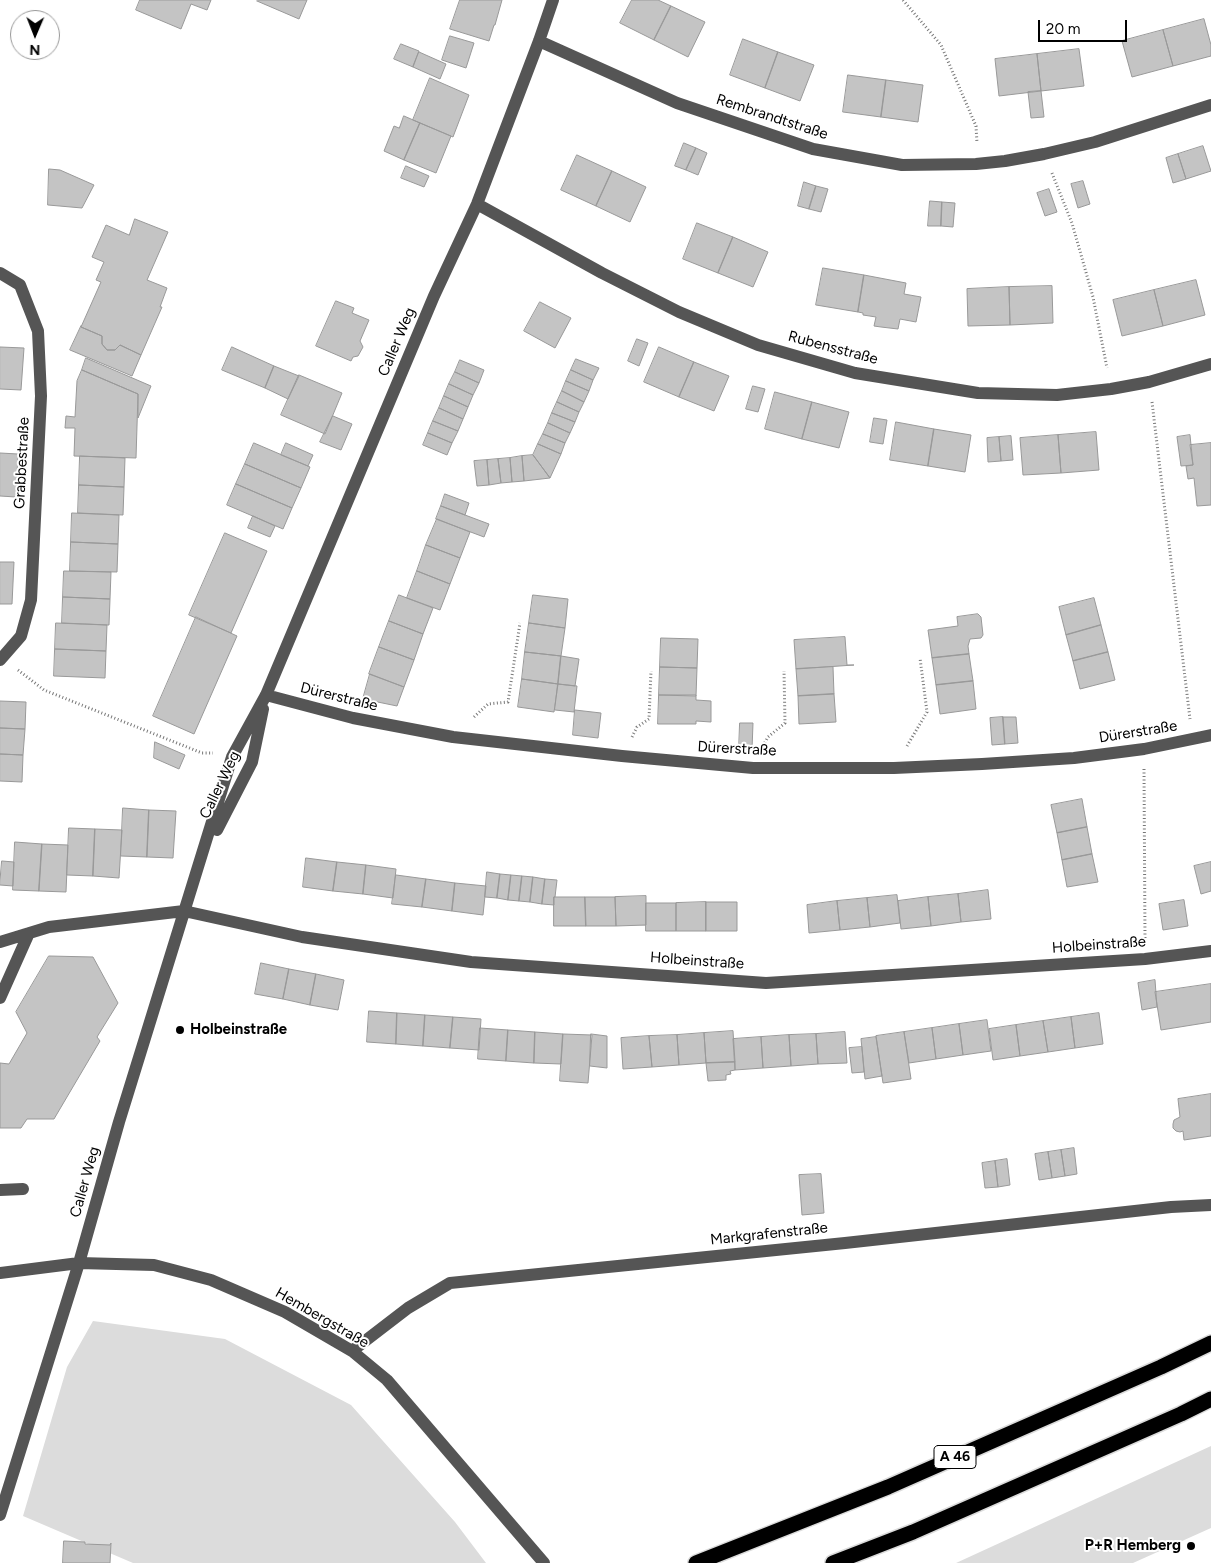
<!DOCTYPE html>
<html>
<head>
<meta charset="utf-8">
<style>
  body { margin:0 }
  #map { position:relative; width:1211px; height:1563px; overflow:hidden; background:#fff; font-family:Figtree,sans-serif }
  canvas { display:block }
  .north { position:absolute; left:10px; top:10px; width:50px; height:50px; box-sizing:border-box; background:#fff; border:1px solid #999; border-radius:50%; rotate:181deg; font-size:14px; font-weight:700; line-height:20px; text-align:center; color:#000 }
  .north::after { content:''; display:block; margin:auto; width:18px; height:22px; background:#000; clip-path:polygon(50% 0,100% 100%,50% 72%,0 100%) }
  .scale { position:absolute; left:1038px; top:20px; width:89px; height:22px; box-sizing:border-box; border:2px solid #000; border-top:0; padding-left:6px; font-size:15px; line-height:18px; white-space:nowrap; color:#000; -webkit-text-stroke:4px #fff; paint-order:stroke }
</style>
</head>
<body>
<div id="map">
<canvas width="1211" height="1563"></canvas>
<div class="north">N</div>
<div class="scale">20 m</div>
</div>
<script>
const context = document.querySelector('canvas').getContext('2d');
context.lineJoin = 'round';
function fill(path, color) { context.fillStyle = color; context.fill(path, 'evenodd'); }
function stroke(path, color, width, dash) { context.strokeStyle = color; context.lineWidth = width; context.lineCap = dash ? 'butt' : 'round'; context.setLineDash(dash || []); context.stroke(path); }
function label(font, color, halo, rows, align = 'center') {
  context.font = font + ' Figtree,sans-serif'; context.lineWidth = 4; context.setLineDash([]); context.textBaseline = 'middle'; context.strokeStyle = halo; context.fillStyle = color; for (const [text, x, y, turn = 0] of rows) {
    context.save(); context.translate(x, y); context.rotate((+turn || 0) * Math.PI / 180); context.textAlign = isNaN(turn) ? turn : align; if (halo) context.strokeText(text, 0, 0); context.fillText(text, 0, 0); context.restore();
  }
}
fill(new Path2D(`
  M93 1321 225 1339 351 1405 455 1522 486 1563H133L23 1516 67 1367Z
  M1211 1446V1528L1133 1563H956Z`), '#dcdcdc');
const building = new Path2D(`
  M140 0H211L207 10 191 4 181 29 136 10Z
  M258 0H307L299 19 257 1Z
  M460 0H502L495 25H494L489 41 450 29Z
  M632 0H658L671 6 654 40 620 23Z
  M671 6 705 22 688 57 654 40Z
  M1204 19 1211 45V56L1173 66 1163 30Z
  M1163 30 1173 66 1132 77 1122 41Z
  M450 36 474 43 466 68 442 60Z
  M743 39 778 52 765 88 730 75Z
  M401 44 419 51 413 67 394 59Z
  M1079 49 1084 86 1041 91 1037 54Z
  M419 52 446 64 440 79 413 67Z
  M778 52 814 65 800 101 765 88Z
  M1037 54 1041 91 999 96 995 59Z
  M848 75 886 80 881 117 843 112Z
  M430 78 469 95 453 137 413 120Z
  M886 80 923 85 918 122 881 117Z
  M1041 91 1044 117 1031 118 1028 92Z
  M404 116 420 123 404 160 384 151 394 126 399 128Z
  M420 123 451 136 436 173 404 160Z
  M684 143 696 148 686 170 675 166Z
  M1203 146 1211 171 1186 179 1178 154Z
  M696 148 707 153 698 175 686 170Z
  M1178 154 1186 179 1173 183 1166 158Z
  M577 155 612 171 596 206 561 190Z
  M406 166 429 176 424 187 401 178Z
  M49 169 60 170 94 185 82 208 48 205Z
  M612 171 646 187 630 222 596 206Z
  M1083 181 1090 204 1078 208 1071 184Z
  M804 182 816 186 809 209 798 206Z
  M816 186 828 189 821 212 809 209Z
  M1049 189 1057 212 1045 216 1037 193Z
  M930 201 942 202 941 226H928Z
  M942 202 955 203 953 227 941 226Z
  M135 219 168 232 147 280 167 288 160 307H162L141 355 120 345 115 350H107L102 344V336L81 327 101 282 96 280 104 262 92 257 106 225 129 235Z
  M697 223 733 237 718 273 683 259Z
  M733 237 768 252 753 287 718 273Z
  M823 268 864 275 858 312 816 305Z
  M864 275 906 283 904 294 921 297 916 322 900 319 898 329 881 327 874 326 876 317 863 315V313L858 312Z
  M1196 280 1205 315 1163 326 1154 290Z
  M1052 286 1053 323 1010 325 1009 287Z
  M1009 287 1010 325 968 326 967 289Z
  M1154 290 1163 326 1122 336 1113 300Z
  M336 301 354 308 352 313 369 320 360 341 363 347 358 356 353 357 351 361 316 346Z
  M540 302 571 318 555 348 524 331Z
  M81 326V327L102 336V344L107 350H115L120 345 141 355 132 376 70 350Z
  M637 339 648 343 639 366 628 361Z
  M0 347 24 348 21 390 0 389Z
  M232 347 274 366 265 388 222 370Z
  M659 347 694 362 679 397 644 382Z
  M86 358 151 386 138 418V394L82 370Z
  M576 359 599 368 593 380 571 370Z
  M460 360 484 370 479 383 455 372Z
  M694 362 729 376 714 411 679 397Z
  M274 366 299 376 288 399 265 388Z
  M82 370 138 394 136 458 74 456 75 428H65L66 416 75 417 77 381Z
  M571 370 593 380 589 391 566 381Z
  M455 372 479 383 473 395 449 384Z
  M299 375 342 393 325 434 281 415Z
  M566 381 589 391 584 402 562 391Z
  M449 384 473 395 468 407 444 396Z
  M753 386 765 389 758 412 746 409Z
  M562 391 584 402 579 412 557 402Z
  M775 392 812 402 802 439 765 429Z
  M444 396 468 407 463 419 439 408Z
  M557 402 579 412 575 422 552 413Z
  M812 402 849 412 839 448 802 439Z
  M439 408 463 419 458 431 433 421Z
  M552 413 575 422 570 433 548 423Z
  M333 416 352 424 341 450 320 442Z
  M874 418 887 420 883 444 870 442Z
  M433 421 458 431 452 443 428 433Z
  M896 422 934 429 928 466 890 460Z
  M548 423 570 433 565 443 543 434Z
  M934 429 971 435 965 472 928 466Z
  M1096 432 1099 470 1061 473 1058 435Z
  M428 433 452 443 447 455 423 445Z
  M543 434 565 443 561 454 538 444Z
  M1058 435 1061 473 1023 475 1020 438Z
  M1190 435 1193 465 1181 466 1177 437Z
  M1011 436 1013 460 1001 461 999 437Z
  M999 437 1001 461 988 462 987 438Z
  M254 443 310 467 301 488 245 464Z
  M286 443 313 455 308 466 281 455Z
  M1211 443V505L1197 506 1194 478 1188 479 1186 466 1193 465 1190 445Z
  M538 444 561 454 550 478 533 455Z
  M0 453 18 454 16 497 0 496Z
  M533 455 550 478 524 481 522 456Z
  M80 456 125 458 124 487 79 485Z
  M522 456 524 481 512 482 510 458Z
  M510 458 512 482 501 483 498 459Z
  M498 459 501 483 489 485 487 460Z
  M487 460 489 485 477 486 474 461Z
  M245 464 301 488 292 508 236 484Z
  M236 484 292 508 283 529 227 505Z
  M79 485 124 487 123 515 78 513Z
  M445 494 469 503 465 515 441 506Z
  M441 506 489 524 484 537 436 519Z
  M72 513 119 515 118 544 71 542Z
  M253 516 275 526 270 537 248 528Z
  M437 519 470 532 460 558 426 545Z
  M225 533 267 551 231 633 189 615Z
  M71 542 118 544 117 572 70 571Z
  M426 545 460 558 450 584 417 571Z
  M0 562H14L12 604H0Z
  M64 571 111 572 110 599 63 597Z
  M417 571 450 584 440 610 407 598Z
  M399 595 433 608 423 634 389 621Z
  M533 595 568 599 565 628 529 623Z
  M63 597 110 599 109 625 62 623Z
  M1094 598 1101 625 1066 635 1059 607Z
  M978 614 981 617 983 635 981 638 970 639 968 646 969 654 932 658 928 630 958 626 957 617Z
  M196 617 237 636 194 734 153 716Z
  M389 621 423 634 414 660 379 647Z
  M56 623 107 625 106 651 55 649Z
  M529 623 565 628 561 656 525 652Z
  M1101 625 1108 652 1073 661 1066 635Z
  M845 637 847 665H854L796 669 794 640Z
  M661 638 698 639 697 668 660 667Z
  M379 647 414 660 404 687 369 674Z
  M55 649 106 651 105 678 54 676Z
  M525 652 561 656 558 684 522 679Z
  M1108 652 1115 680 1080 689 1073 661Z
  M969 654 973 681 936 685 932 658Z
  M561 656 579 659 575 686 558 684Z
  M660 667 697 668 696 696 659 695Z
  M833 667 834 694 798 696 796 669Z
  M370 674 404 687 397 706 363 699Z
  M522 679 558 684 554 712 518 707Z
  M973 681 976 709 940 714 936 685Z
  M558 684 577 686 574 712 555 710Z
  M834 694 836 722 799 724 798 696Z
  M659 695H696V700L711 701V722L696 721V724H658Z
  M0 701 26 702 25 729 0 728Z
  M575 710 601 713 598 738 573 735Z
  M1003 717 1005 744 992 745 990 718Z
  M1003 717H1016L1018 743 1005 744Z
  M740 723H753L752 750 739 749Z
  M0 728 25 729 23 755 0 754Z
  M155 742 185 755 179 769 154 758Z
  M0 754 23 755 22 782 0 781Z
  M1082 799 1087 827 1057 833 1051 805Z
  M123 808 149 810 147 857 121 856Z
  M149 810 176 811 173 858 147 857Z
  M1087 827 1092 854 1062 860 1057 833Z
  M69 828 95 829 93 876 67 875Z
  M95 829 122 830 119 878 93 876Z
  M15 842 42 844 39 891 13 890Z
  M42 844 68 845 66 892 39 891Z
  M1092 854 1098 882 1067 887 1062 860Z
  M306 858 337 862 333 891 303 887Z
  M2 861 14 862 13 886 0 885Z
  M337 862 366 865 363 894 333 891Z
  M1211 862V891L1201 894 1194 866Z
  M366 865 396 869 393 898 363 894Z
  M487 872 500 874 497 898 485 897Z
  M500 874 511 875 508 900 497 898Z
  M396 875 426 879 422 907 392 904Z
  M511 875 522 876 519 901 508 900Z
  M522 876 533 877 530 902 519 901Z
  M533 877 545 879 542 904 530 902Z
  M426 879 455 883 452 911 422 907Z
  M545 879 557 880 555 897H554V905L542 904Z
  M455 883 486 886 483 915 452 911Z
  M988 890 991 919 961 922 958 894Z
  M958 894 961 922 931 926 928 897Z
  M897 895 900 923 870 927 867 898Z
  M646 896V925L616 926 615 897Z
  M554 897H585L586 926H554Z
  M585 897H615L616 926H586Z
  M928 897 931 926 901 929 898 901Z
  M867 898 870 927 840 930 837 901Z
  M1184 900 1188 926 1163 930 1159 904Z
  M837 901 840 930 809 933 807 905Z
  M706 902V931H676V903Z
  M706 902H737V931H706Z
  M646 903H676V931H646Z
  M49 956 93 957 118 1003 97 1037 100 1041 54 1119H27L21 1128H0V1063L9 1064 27 1033 16 1012Z
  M261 963 289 969 283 999 255 994Z
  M289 969 316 974 310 1005 283 999Z
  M316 974 344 980 338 1010 310 1005Z
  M1155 980 1157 1007 1142 1010 1138 983Z
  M1211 984V1022L1161 1030 1155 992Z
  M369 1011 397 1013 396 1044 367 1042Z
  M397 1013 425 1015 423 1046 396 1044Z
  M1099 1013 1103 1044 1075 1048 1071 1017Z
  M425 1015 453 1017 450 1048 423 1046Z
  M453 1017 481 1019 479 1050 450 1048Z
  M1071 1017 1075 1048 1048 1052 1043 1021Z
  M987 1020 991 1051 963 1055 959 1024Z
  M1043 1021 1048 1052 1020 1056 1016 1025Z
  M959 1024 963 1055 936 1059 932 1028Z
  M1016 1025 1020 1056 993 1060 989 1029Z
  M480 1028 508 1030 506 1061 478 1059Z
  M932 1028 936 1059 909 1063 904 1032Z
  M508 1030 535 1032 534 1063 506 1061Z
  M733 1031 735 1062 706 1063 704 1033Z
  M535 1032 563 1034 561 1064 534 1063Z
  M845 1032 847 1063 818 1064 816 1034Z
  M904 1032 911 1079 883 1083 876 1036Z
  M704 1033 706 1063 679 1065 677 1035Z
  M563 1034 592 1035 588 1083 560 1081Z
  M591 1034 607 1036V1068L590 1066Z
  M816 1034 818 1064 791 1066 789 1035Z
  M677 1035 679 1065 652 1067 649 1036Z
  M789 1035 791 1066 763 1068 761 1037Z
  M649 1036 652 1067 623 1069 621 1038Z
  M761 1037 763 1068 735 1070 733 1039Z
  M876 1037 882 1076 865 1079 861 1039Z
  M862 1047 864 1072 852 1073 849 1048Z
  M735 1062V1070L730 1071 731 1074 726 1075V1080L708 1081 706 1063Z
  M1211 1094V1136L1184 1140 1183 1131 1180 1132 1176 1131 1173 1128V1124L1174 1120 1180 1117 1178 1099Z
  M1074 1148 1077 1174 1065 1176 1061 1150Z
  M1061 1150 1065 1176 1052 1178 1048 1152Z
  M1048 1152 1052 1178 1039 1180 1035 1154Z
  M1007 1159 1010 1185 998 1187 995 1161Z
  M995 1161 998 1187 985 1188 982 1163Z
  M821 1174 824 1213 802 1215 799 1175Z
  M64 1541 85 1542V1544L110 1545 111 1543 110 1563H63Z`);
fill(building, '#c4c4c4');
stroke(building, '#999', 1);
const highway = new Path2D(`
  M696 1563 888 1487 1161 1367 1211 1343
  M833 1563 913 1532 1181 1414 1211 1399`);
stroke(highway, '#dbdbdb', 18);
stroke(new Path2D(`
  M903 0 941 45 976 126 977 143
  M1052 173 1072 223 1093 297 1107 368
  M1152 402 1190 719
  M18 670 44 690 202 753H213
  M474 717 488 704 508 702 520 623
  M632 737 637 727 649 719 651 671
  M763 746 768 737 785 723 784 671
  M907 746 927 712 920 658
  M1144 769 1145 938`), '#777', 3, [1, 2.5]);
stroke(new Path2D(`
  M539 41 677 103 813 149 902 165 976 164 1005 161 1044 154 1095 142 1211 105
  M477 204 602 273 679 312 758 345 855 373 978 393 1057 395 1111 389 1149 382 1211 364
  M0 273 20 285 38 331 41 396 31 600 21 636 0 660
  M266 695 353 718 453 737 622 756 753 768H894L982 764 1074 758 1144 749 1211 735
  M217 830 252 762 263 709
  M0 942 49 927 184 911 302 937 471 962 766 983 1145 959 1211 951
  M0 998 29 933
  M0 1190 23 1189
  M0 1273 79 1263 154 1265 211 1280 285 1312 352 1351 387 1380 544 1563
  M352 1351 408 1308 450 1283 845 1243 1171 1207 1211 1205
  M0 1515 79 1263 119 1122 232 757 266 695 434 296 477 204 539 41 553 0`), '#555', 12);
stroke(highway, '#000', 15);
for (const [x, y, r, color] of [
  [180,1030,5,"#000"],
  [1191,1546,5,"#000"]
]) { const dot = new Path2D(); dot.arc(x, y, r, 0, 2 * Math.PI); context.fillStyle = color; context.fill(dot); stroke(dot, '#fff', 2); }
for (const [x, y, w] of [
  [955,1457,42]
]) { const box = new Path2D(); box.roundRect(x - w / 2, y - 11.5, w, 23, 4); context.fillStyle = '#fff'; context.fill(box); stroke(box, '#000', 1); }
label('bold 14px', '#000', null, [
  ["A 46",955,1457]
]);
label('15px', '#000', '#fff', [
  ["Rembrandtstraße",772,117,18],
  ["Caller Weg",397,342,-67],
  ["Rubensstraße",833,348,15],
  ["Grabbestraße",22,463,-87],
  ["Dürerstraße",339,697,14],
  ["Dürerstraße",1138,732,-9],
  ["Dürerstraße",737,749,3],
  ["Caller Weg",220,785,-64],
  ["Holbeinstraße",1099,945,-4],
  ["Holbeinstraße",697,961,4],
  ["Caller Weg",85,1182,-74],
  ["Markgrafenstraße",769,1234,-6],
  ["Hembergstraße",322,1318,30]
]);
label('bold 15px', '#000', '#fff', [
  ["Holbeinstraße",190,1030],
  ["P+R Hemberg",1181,1546,"right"]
], 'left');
</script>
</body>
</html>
